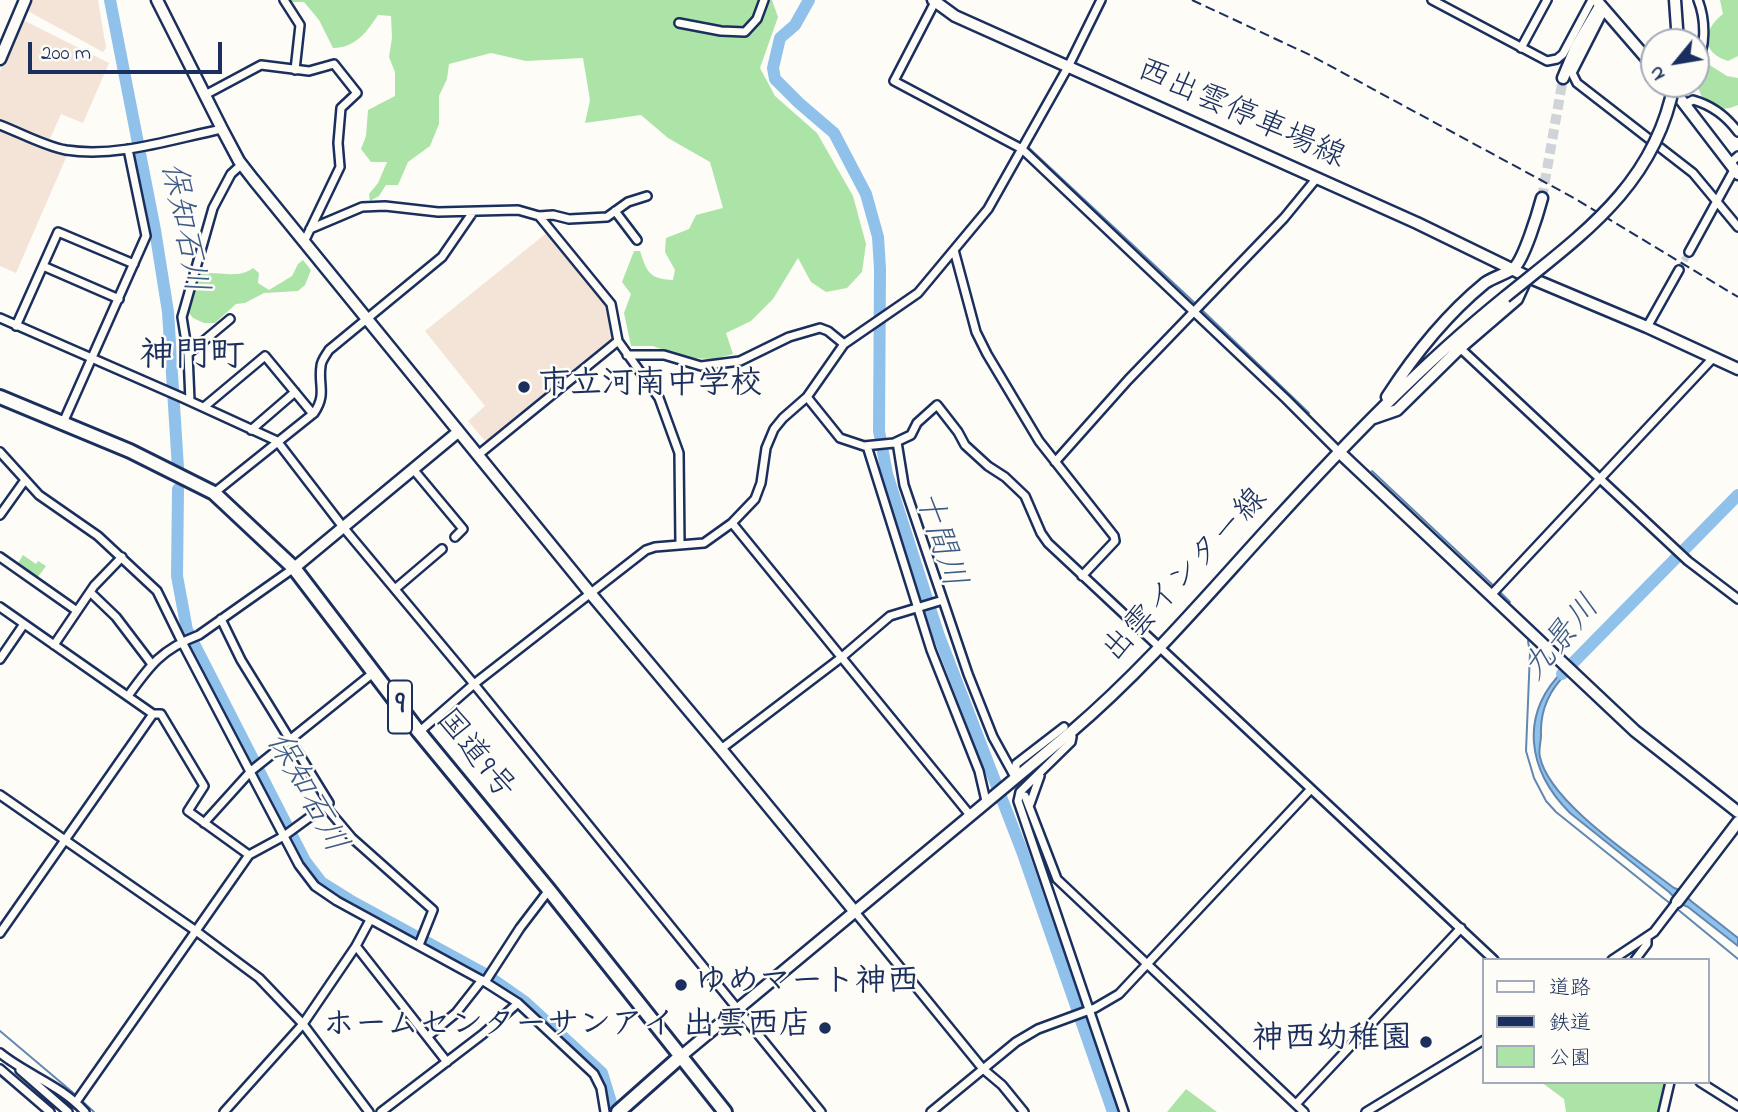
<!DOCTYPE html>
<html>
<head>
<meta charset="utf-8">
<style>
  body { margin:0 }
  #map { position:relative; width:1738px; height:1112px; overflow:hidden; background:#fdfcf7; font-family:"Indie Flower","Klee One",sans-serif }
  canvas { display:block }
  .legend { position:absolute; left:1482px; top:958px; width:228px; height:126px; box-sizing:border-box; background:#fdfcf7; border:2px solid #a3aaba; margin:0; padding:9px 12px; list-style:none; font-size:21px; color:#1b2f5e }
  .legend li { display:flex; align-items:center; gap:14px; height:35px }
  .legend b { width:35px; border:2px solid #a3aaba }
  .north { position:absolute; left:1640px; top:28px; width:70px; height:70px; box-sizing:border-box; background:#fdfcf7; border:2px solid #a3aaba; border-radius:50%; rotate:240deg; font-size:19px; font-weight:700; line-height:28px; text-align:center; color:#1b2f5e }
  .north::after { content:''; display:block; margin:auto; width:24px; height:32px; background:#1b2f5e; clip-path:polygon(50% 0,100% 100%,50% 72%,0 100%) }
  .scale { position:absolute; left:28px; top:42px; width:194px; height:32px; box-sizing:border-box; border:4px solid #1b2f5e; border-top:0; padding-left:9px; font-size:21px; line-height:24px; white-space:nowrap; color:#1b2f5e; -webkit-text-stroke:5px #fdfcf7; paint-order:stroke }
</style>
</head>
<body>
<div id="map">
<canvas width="1738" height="1112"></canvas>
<ul class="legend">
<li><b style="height:9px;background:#fdfcf7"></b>道路</li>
<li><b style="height:9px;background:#1b2f5e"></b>鉄道</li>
<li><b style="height:19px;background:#ace4a8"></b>公園</li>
</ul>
<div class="north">N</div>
<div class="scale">200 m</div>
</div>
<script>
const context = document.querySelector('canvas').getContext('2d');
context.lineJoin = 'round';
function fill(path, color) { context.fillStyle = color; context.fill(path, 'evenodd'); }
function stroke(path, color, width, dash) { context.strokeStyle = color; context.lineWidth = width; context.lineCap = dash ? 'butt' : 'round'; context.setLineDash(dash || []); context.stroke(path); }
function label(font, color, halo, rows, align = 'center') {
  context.font = font + ' "Indie Flower","Klee One",sans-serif'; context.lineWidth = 5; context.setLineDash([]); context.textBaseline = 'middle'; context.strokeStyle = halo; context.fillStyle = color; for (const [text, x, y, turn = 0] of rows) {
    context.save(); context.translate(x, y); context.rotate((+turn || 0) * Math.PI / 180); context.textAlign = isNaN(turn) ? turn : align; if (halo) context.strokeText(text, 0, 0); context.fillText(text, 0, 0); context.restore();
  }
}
fill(new Path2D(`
  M28 0H98L106 48 103 52 24 9Z
  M21 19 109 63 83 123 61 114 49 141 0 120V71Z
  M0 128 68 153 16 273 0 266Z
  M549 231 609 305 614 341 487 443 468 421 485 406 425 331Z`), '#f4e4d8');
fill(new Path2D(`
  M290 0H772L778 17 760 68 775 96 817 133 853 196 866 244 862 272 847 288 826 292 811 282 798 258 773 299 751 321 726 333 733 354 714 359 686 358 653 346H631L624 313 631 294 622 282 634 251H640C647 272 649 279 673 280L675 270 665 252 666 238 689 229 696 215 723 208 710 162 668 138 641 115 585 123 590 100 583 58 526 61 491 53 449 64 447 79 439 96V124L430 146 408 162 398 185H386L379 196 370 201 369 194 378 183 387 162H371L361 149 366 136 368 110 395 96V72L389 57 392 38 391 16 378 15C367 32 355 48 333 48L319 20 304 2H292Z
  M1720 0H1738V56L1728 61C1701 53 1702 30 1723 14Z
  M1708 64 1727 76 1738 78V105C1711 117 1697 99 1696 73L1702 65Z
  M303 260 311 270 305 285 298 291 264 293 245 303 236 304 215 323H204L193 318 189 313 191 292 198 274C216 270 238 280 253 268L259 273 258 283 269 290 292 276 298 264Z
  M23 555 36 564 38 561 46 566 37 578 17 565Z
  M1541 1082H1668L1659 1112H1566L1564 1099Z
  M1186 1089 1217 1112H1167Z`), '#ace4a8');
const water = new Path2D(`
  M1564 670 1567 673C1549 690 1540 711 1541 735 1541 743 1538 750 1540 757 1549 802 1637 859 1674 888L1680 890 1691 901 1738 938V946L1688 907 1681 904 1669 892 1570 813C1528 771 1518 715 1564 670Z`);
fill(water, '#8fc1eb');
stroke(water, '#6187b3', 2);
stroke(new Path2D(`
  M1028 147 1198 306
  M1202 310 1309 413
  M1372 471 1496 588
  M1500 592 1510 602
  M1528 641 1530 653 1526 751 1534 778 1546 801 1556 812 1672 905
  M1676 908 1738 959
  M0 1031 77 1096
  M81 1100 94 1112`), '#6187b3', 2);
stroke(new Path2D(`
  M110 0 155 230 168 312 178 468
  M809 0 795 25 780 38 773 68 775 79 799 103 834 133 866 194 878 237 880 269 879 431 887 474 939 636 1022 851 1113 1112
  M178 489 177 576 187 630 305 861 321 882 353 902 485 974 525 1002 602 1073 614 1112
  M1562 674 1738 495`), '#8fc1eb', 12);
stroke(new Path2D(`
  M1679 270 1689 252`), '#d0d3d8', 7, [7, 3.5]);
stroke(new Path2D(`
  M1542 198 1563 78`), '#d0d3d8', 10, [10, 5]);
const street = new Path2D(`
  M284 0 300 25 295 70
  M1432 0 1547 61 1557 59 1563 54 1592 0
  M935 2 894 81 1022 149 1286 399 1339 452
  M1604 10 1572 73 1577 83 1693 173 1738 227
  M679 23 721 31 745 32 757 19 764 0
  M1521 48 1547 0
  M1696 66C1706 48 1706 20 1698 0
  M205 95 261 65 309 71 334 64 357 93 341 108 338 143 340 167 304 242
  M1685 104 1693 100C1711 105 1727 117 1738 132
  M0 125C21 133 44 146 66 150 118 158 172 139 222 129
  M1729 164 1738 156
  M615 211 637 240
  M539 216 611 304 618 341 659 398 679 453 680 545
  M310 229 362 207 385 206 438 212 518 210 539 216 553 215 569 219 607 217 628 202 647 196
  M954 250 976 332 987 354 1039 441 1114 536 1115 541 1082 576
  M1689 252 1734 170
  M43 266 119 299
  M0 318 183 398 277 441 343 527 474 684 821 1112
  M16 326 58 232 134 264
  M1647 327 1679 270
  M1460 348 1688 561 1738 599
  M188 354 230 319
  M627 355H664L701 366 740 361 789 337 820 328 828 331 844 344
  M807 397 840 438 864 446 894 443 911 435 917 423 937 405 958 432 965 445 988 466 1005 477 1025 496 1041 533 1048 543 1494 960
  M190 401 188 354 182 317 213 208 231 174 242 164
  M204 407 265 356 313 414
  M62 425 146 236 128 149
  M251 430 295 392
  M897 442 904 485 968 674 993 737 1015 777
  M867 446 931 650 979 771 986 801
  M0 452 39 495 98 536 157 591 182 642 299 865 315 886 337 901 485 982 518 1003 594 1074 601 1088 605 1112
  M478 455 618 341
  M1055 462 1128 380 1284 218 1316 179
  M413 469 463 529 455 537
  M214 493 314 413C327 394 318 385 321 366 321 361 326 355 329 350L442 257 473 212
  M0 515 25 480
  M732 523 970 815
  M0 557 77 611
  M395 589 442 549
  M90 592 116 617 151 663
  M1491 595 1713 358
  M0 607 153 714 0 933
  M54 645 94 586 122 557
  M0 659 24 624
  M128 696C150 665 162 649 199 635L294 568
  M153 714H161L204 786 188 811 249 855
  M419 732 474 684 646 550 655 547 704 543 732 523 755 499 761 483 766 448 774 429 783 418 807 397 844 344 918 293 988 209 1068 67 1101 0
  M1072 737 1071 742 1020 792 1018 801 1124 1112
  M721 749 842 657 890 616 943 600
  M1016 769V764L1064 727
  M0 795 196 931 259 978 303 1024 369 1112
  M1025 796 1057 879 1304 1112
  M1030 804 1040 776
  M325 806 352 838 433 910 419 945
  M204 823 251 771 373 673
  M855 912 983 1069 1002 1085 1024 1112
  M356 946 447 1062
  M1612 960 1654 932 1677 902
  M1635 960 1647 944V937
  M485 982 520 928 549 890
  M428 1036 456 1013 482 980
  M0 1053C27 1075 61 1085 85 1112
  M0 1069 50 1112
  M20 1070 68 1112
  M1700 1082 1738 1106
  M76 1102 249 855 284 836 329 803 241 660 221 619
  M1297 1103 1461 928
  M224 1112 303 1024 356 946 370 920
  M381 1112 483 1034 518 1003
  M931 1112 1016 1042 1038 1029 1095 1008 1119 994 1311 789
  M1366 1112 1484 1040
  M1663 1112 1670 1082`);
const secondary = new Path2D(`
  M157 0 222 129 239 161 253 179 591 594 721 749 855 912
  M933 0 955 16 1417 223 1528 277 1647 327 1738 369
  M1596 0 1654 67
  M1675 0 1678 42
  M0 59 25 0
  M1563 78 1576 47 1600 6
  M1669 84 1738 174
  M1387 397C1414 355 1446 315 1485 283 1492 278 1510 272 1514 268 1524 259 1538 213 1542 198
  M1374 418 1397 410 1460 348 1517 299 1527 277
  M1339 452 1635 731 1738 812
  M294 568 458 432
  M1677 902 1738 822
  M680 1057 1071 732C1146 668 1208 594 1274 522 1347 442 1421 365 1505 297`);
const highway = new Path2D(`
  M0 397 130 451 214 493 294 568 419 732 549 890 725 1112
  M618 1112 680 1057`);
stroke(street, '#1b2f5e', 12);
stroke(secondary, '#1b2f5e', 15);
stroke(highway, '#1b2f5e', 18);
stroke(street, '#fdfcf7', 7);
stroke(secondary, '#fdfcf7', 10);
stroke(highway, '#fdfcf7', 12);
stroke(new Path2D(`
  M1192 0 1310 55 1574 198 1738 297`), '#1b2f5e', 2, [10, 5]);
const secondaryBridge = new Path2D(`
  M1505 297C1580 236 1655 186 1674 84`);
stroke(secondaryBridge, '#1b2f5e', 15, []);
stroke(secondaryBridge, '#fdfcf7', 10);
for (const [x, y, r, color] of [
  [524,387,7,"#1b2f5e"],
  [681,985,7,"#1b2f5e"],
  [825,1028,7,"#1b2f5e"],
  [1426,1042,7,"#1b2f5e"]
]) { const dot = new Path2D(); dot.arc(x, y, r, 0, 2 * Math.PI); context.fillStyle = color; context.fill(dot); stroke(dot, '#fdfcf7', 2.5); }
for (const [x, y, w] of [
  [400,707,24]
]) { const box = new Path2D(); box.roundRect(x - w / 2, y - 26.5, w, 53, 5); context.fillStyle = '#fdfcf7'; context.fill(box); stroke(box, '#1b2f5e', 2); }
label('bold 30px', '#1b2f5e', null, [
  ["9",400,707]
]);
label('32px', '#1b2f5e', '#fdfcf7', [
  ["西出雲停車場線",1240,116,24],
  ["出雲インター線",1187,577,-47],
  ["国道9号",473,756,51]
]);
label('bold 32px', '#1b2f5e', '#fdfcf7', [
  ["市立河南中学校",538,387],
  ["ゆめマート神西",695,985],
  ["ホームセンターサンアイ 出雲西店",811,1028,"right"],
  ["神西幼稚園",1412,1042,"right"]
], 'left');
label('italic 33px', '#3e5b88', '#fdfcf7', [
  ["保知石川",181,228,79],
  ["十間川",937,540,72],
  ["九景川",1564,640,-50],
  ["保知石川",304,794,61]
]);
label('bold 35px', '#1b2f5e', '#fdfcf7', [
  ["神門町",192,359]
]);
</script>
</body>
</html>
